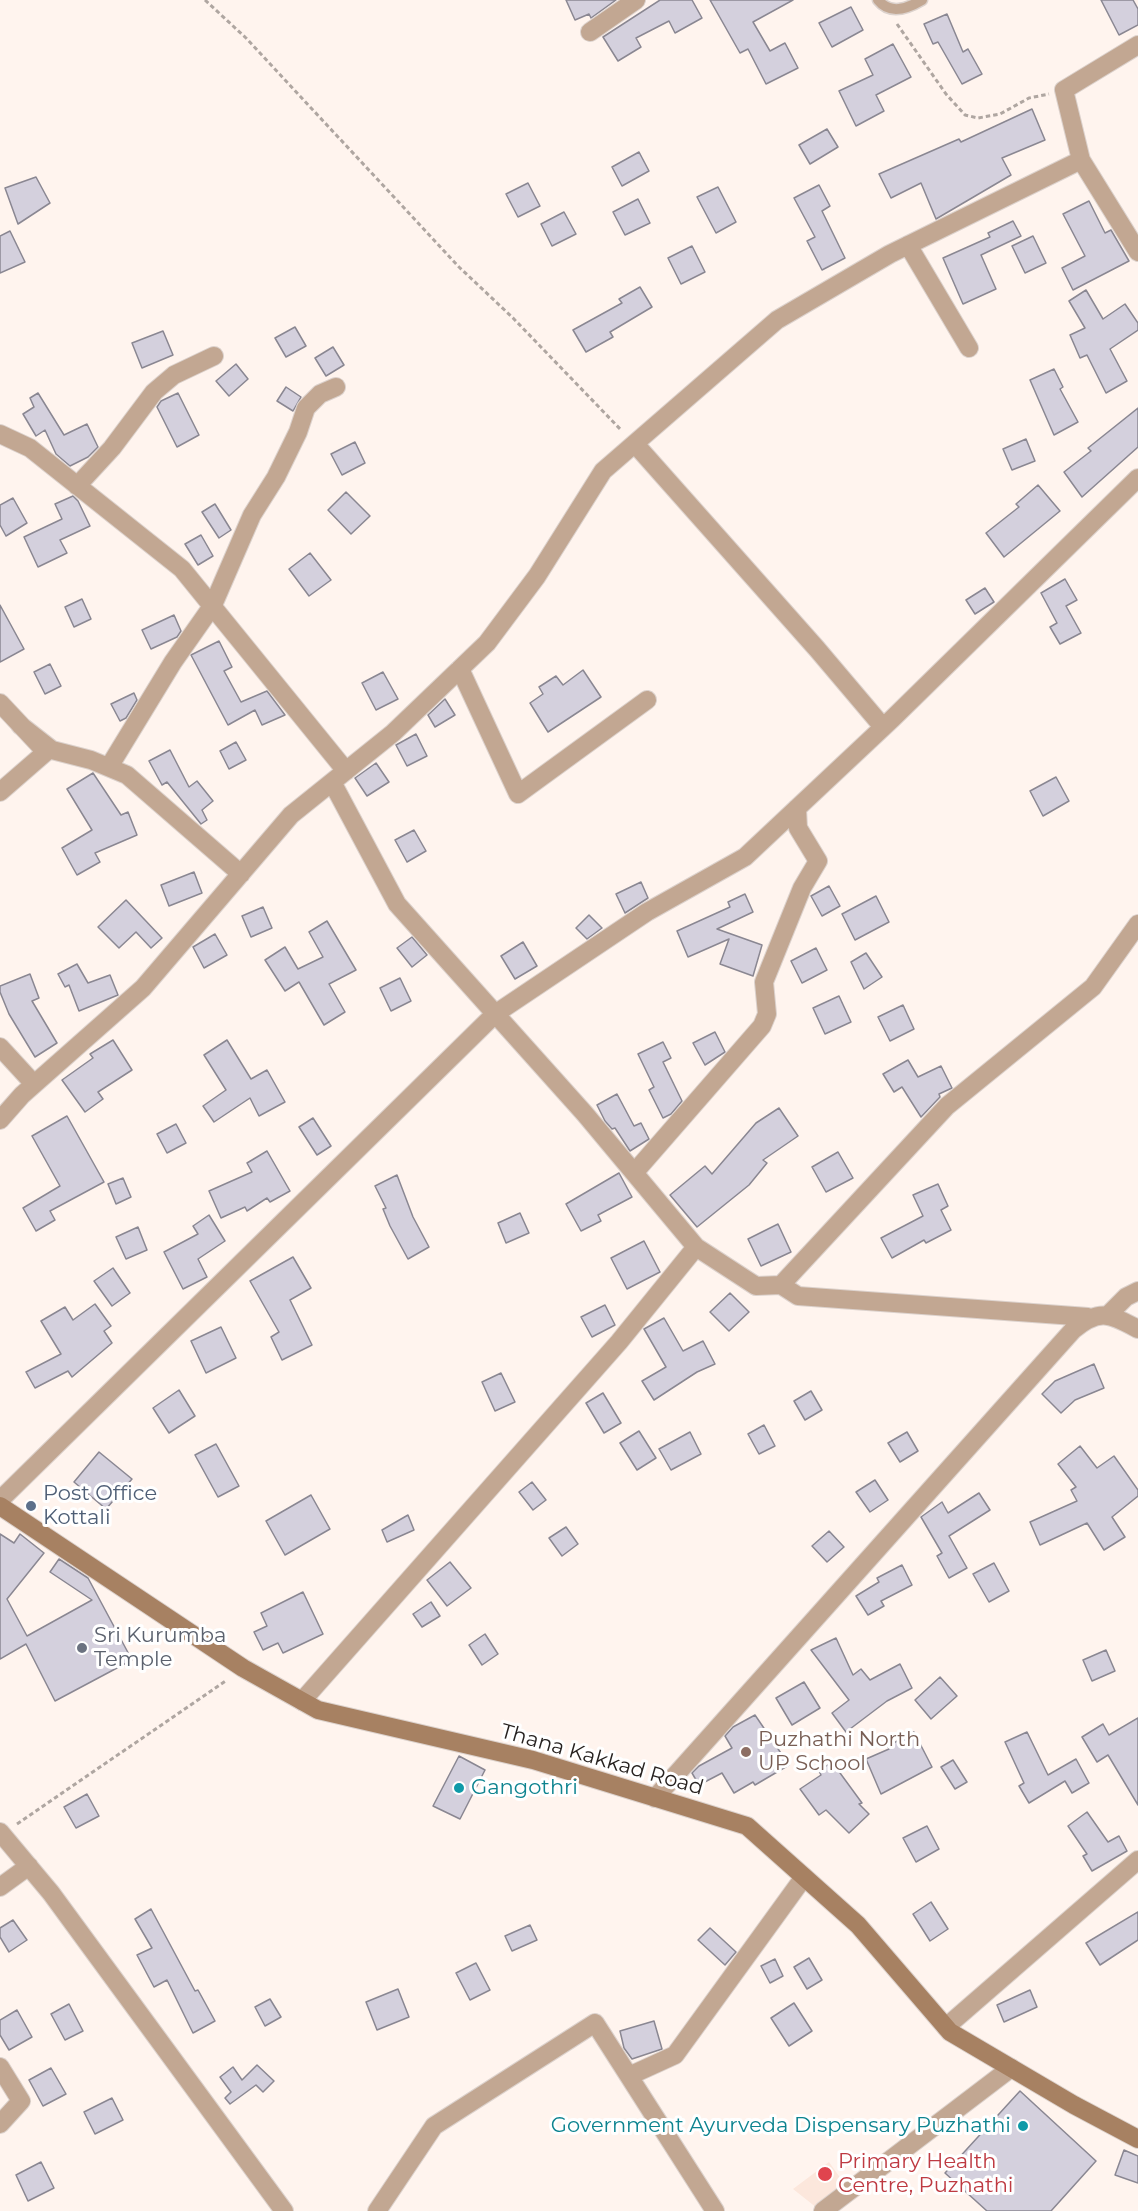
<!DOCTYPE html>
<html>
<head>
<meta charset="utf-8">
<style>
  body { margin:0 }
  canvas { display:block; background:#fff4ee }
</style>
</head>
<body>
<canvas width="1138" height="2211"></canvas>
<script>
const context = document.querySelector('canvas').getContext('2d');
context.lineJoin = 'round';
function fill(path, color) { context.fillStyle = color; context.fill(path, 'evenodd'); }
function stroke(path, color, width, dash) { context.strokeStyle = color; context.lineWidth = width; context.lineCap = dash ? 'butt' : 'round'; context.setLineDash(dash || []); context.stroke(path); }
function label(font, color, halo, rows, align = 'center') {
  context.font = font + ' Montserrat,sans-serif'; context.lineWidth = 6; context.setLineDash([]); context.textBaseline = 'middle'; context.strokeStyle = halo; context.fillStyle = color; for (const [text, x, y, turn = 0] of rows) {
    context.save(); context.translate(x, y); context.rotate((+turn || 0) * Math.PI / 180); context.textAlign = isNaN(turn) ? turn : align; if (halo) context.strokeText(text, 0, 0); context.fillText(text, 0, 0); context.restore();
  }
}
fill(new Path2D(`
  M829 2162 846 2186 817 2208 793 2189Z`), '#fce7dc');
const building = new Path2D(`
  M566 0H616L591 18 589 14 575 20Z
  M660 0H692L702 18 675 33 669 21 636 38 641 47 618 61 603 37Z
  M710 0H793L753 22 770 51 785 43 798 68 766 84 748 49 740 53Z
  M1101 0H1133L1138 9V25L1119 35Z
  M851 7 863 30 832 47 819 23Z
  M947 14 963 52 968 49 982 74 962 84 938 42 933 44 924 24Z
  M893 44 911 77 876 95 884 111 856 126 839 91 873 75 865 59Z
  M1032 109 1045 140 1002 158 1011 175 936 219 921 183 891 198 879 174 959 139 961 142Z
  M827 129 838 147 810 164 799 145Z
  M639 152 649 171 622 186 612 167Z
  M36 177 50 203 18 224 5 188Z
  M528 183 540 206 518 217 506 194Z
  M819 185 830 206 822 211 845 258 822 270 807 241 815 237 794 198Z
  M718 187 736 222 716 233 697 197Z
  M638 199 650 223 625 235 613 212Z
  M1089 201 1105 233 1111 230 1129 261 1073 290 1062 268 1085 256 1063 214Z
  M564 212 576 234 552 246 541 224Z
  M1013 221 1021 236 981 255 996 289 963 304 943 258 990 237 988 233Z
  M10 231 25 262 0 273V236Z
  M1033 236 1046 263 1025 273 1012 246Z
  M692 246 705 272 681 284 668 258Z
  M640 287 652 307 610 332 613 337 586 352 573 330 622 303 619 299Z
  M1086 290 1103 319 1125 304 1138 323V330L1110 349 1127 381 1106 393 1087 355 1080 358 1070 335 1085 328 1069 301Z
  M295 327 306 346 286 357 275 338Z
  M163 331 173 355 142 368 132 343Z
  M333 347 344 365 326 376 315 358Z
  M236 364 248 379 229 396 216 381Z
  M1054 369 1063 387 1060 389 1078 422 1054 435 1030 380Z
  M286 387 301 397 293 411 277 401Z
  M38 393 64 435 87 424 98 447 88 457 70 466 56 454 45 430 36 436 23 414 34 407 30 398Z
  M178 393 199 435 177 447 157 407 161 401Z
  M1138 408V447L1082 497 1064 472 1091 451 1088 448Z
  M1026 439 1035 461 1012 470 1003 449Z
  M355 442 365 463 342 475 331 454Z
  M1038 485 1060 511 1004 557 986 533 1019 507 1016 504Z
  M346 492 370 516 351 534 328 510Z
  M73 496 78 501 90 526 60 540 67 553 38 567 24 537 62 519 55 504Z
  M13 498 27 523 6 536 0 525V505Z
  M215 504 231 530 219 538 202 512Z
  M201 535 213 556 198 565 185 544Z
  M310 553 331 580 309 596 289 569Z
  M1065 579 1077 600 1066 606 1081 633 1060 644 1050 627 1057 623 1041 593Z
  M985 588 994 602 975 614 966 600Z
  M82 599 91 619 74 627 65 607Z
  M0 605 24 649 0 662Z
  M174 615 181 631 177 637 151 649 142 630Z
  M219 641 232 667 224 671 241 702 267 691 285 715 262 725 255 710 228 725 191 655Z
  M50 664 61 686 45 694 34 672Z
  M583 670 601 697 548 732 530 703 543 694 539 687 556 676 563 685Z
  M383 672 398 699 376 710 362 683Z
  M134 693 137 700 126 718 120 721 111 704Z
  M445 699 455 715 435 727 428 715Z
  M416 734 427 756 407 766 396 745Z
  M236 742 246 760 229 769 220 751Z
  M170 750 189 787 197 781 213 801 202 810 207 820 201 824 167 782 162 785 149 761Z
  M376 763 389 782 367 796 355 778Z
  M93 773 121 815 128 812 137 835 95 853 100 862 77 875 62 848 92 830 67 789Z
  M1056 777 1069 801 1043 816 1030 791Z
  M414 830 426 851 407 862 395 840Z
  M194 872 202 893 169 906 161 885Z
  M641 882 648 898 625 913 616 894Z
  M829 886 840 906 822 916 811 896Z
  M745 894 753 912 717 929 762 945 753 976 720 964 729 939 688 957 677 931 730 907 728 902Z
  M876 896 889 922 855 940 842 914Z
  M126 900 162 938 151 948 136 932 119 948 98 927Z
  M263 907 272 928 251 937 242 916Z
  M589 915 602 928 587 939 576 928Z
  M327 921 356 970 329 984 345 1012 324 1025 299 982 285 991 265 960 285 947 298 969 323 957 309 932Z
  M215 934 227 955 204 968 193 947Z
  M412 937 427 955 412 967 397 948Z
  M523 942 537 966 515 979 501 956Z
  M816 948 827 970 802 983 791 961Z
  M866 953 882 977 864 989 851 962Z
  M77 964 88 983 110 975 118 995 79 1011 69 985 65 987 58 974Z
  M30 974 39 998 32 1001 57 1043 35 1057 9 1014 0 992V986Z
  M400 978 411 1001 391 1011 380 988Z
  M839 996 851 1022 825 1034 813 1008Z
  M903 1005 914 1029 890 1041 878 1017Z
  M715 1032 725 1052 705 1065 693 1043Z
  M113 1040 132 1070 98 1092 103 1099 85 1112 62 1080 93 1058 90 1054Z
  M227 1040 251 1079 267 1070 285 1102 259 1116 250 1098 214 1122 203 1106 226 1090 204 1055Z
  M663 1042 671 1058 663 1062 682 1101 671 1114 663 1118 649 1090 654 1087 638 1054Z
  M908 1060 918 1077 941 1066 952 1088 939 1094 940 1097 921 1117 902 1087 894 1092 883 1074Z
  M617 1094 634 1126 641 1123 649 1139 630 1151 615 1128 612 1129 605 1121 597 1105Z
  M779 1108 798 1136 763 1160 767 1163 749 1185 697 1227 670 1195 705 1166 712 1174 756 1123Z
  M67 1116 104 1182 50 1211 55 1220 36 1231 23 1208 60 1186 32 1136Z
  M313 1118 331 1146 317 1155 299 1127Z
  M176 1124 186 1143 167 1153 157 1134Z
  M267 1151 290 1191 270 1202 267 1198 247 1211 245 1207 221 1218 209 1191 252 1172 247 1163Z
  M838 1152 853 1178 826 1192 812 1167Z
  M619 1173 632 1197 598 1215 601 1221 581 1231 566 1204Z
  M397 1175 413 1217 429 1247 408 1259 390 1226 383 1209 386 1208 375 1186Z
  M123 1178 131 1197 116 1204 108 1184Z
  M938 1184 948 1206 941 1210 951 1230 926 1243 924 1240 892 1258 881 1238 923 1216 913 1195Z
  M520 1213 529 1233 506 1243 498 1223Z
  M209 1215 225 1241 198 1259 207 1277 183 1289 164 1252 198 1234 193 1226Z
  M778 1224 791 1252 761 1266 748 1239Z
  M138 1227 147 1250 126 1259 116 1237Z
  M644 1241 660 1272 627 1289 611 1258Z
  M293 1257 311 1288 290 1300 312 1345 282 1360 271 1337 279 1332 250 1281Z
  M113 1268 130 1293 112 1306 94 1281Z
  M730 1293 749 1312 729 1331 710 1312Z
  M95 1304 111 1326 104 1331 112 1343 72 1377 68 1371 35 1388 26 1372 61 1354 41 1321 65 1307 73 1320Z
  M605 1305 615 1325 592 1337 581 1317Z
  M664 1318 683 1351 703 1341 715 1364 697 1372 654 1400 642 1381 666 1367 644 1329Z
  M221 1327 236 1358 206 1373 191 1341Z
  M1094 1364 1104 1388 1075 1400 1061 1413 1042 1394 1055 1381Z
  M501 1373 515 1402 495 1411 482 1382Z
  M179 1390 195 1416 169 1433 153 1408Z
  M811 1391 822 1410 805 1420 794 1401Z
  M603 1393 621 1423 604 1433 586 1403Z
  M764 1425 775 1446 759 1454 748 1434Z
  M639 1431 656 1458 637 1470 620 1443Z
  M690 1432 701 1454 671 1470 659 1449Z
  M907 1432 918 1451 900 1462 888 1443Z
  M216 1444 239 1486 218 1497 195 1455Z
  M1080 1446 1097 1468 1114 1456 1138 1490V1496L1112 1517 1125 1537 1104 1550 1087 1523 1040 1545 1030 1522 1077 1501 1071 1490 1076 1487 1058 1464Z
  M99 1452 132 1479 106 1509 74 1482Z
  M875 1480 888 1500 870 1512 856 1492Z
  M532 1482 546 1500 533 1510 519 1492Z
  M979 1493 990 1510 949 1536 967 1568 949 1578 937 1556 942 1553 921 1517 942 1502 948 1513Z
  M311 1495 330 1529 285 1555 266 1521Z
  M408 1515 414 1530 387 1542 382 1530Z
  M566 1527 578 1544 562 1556 549 1538Z
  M829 1531 844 1547 827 1562 812 1546Z
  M0 1534 14 1543 20 1534 44 1553 7 1599 27 1636 92 1600 50 1572 59 1559 88 1578 132 1660 55 1701 26 1644 0 1659Z
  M450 1562 471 1588 447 1606 427 1580Z
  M994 1563 1009 1591 989 1602 973 1574Z
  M902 1565 912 1585 881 1601 884 1606 868 1615 856 1596 879 1582 877 1578Z
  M303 1592 323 1634 283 1653 278 1643 263 1650 254 1632 267 1626 261 1613Z
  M431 1602 440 1616 422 1627 413 1614Z
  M485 1634 498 1654 482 1665 469 1645Z
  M836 1638 853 1675 861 1669 870 1680 900 1664 912 1688 887 1701 846 1732 832 1713 849 1700 811 1650Z
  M1106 1650 1115 1671 1092 1681 1083 1660Z
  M940 1677 957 1696 931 1719 915 1700Z
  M804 1682 820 1708 792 1725 776 1698Z
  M755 1715 789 1765 755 1785 753 1782 734 1793 722 1773 699 1785 692 1773 699 1766 732 1748 725 1736 733 1727Z
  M1138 1718V1805L1108 1755 1097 1762 1082 1737 1103 1724 1109 1735Z
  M914 1732 932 1767 881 1794 866 1759 889 1749 888 1746Z
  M1027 1732 1048 1775 1076 1759 1089 1783 1072 1793 1065 1781 1029 1803 1019 1786 1024 1783 1005 1742Z
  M459 1756 485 1770 460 1819 433 1806Z
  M953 1760 967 1782 955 1789 941 1767Z
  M832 1762 862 1803 859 1804 869 1814 849 1833 826 1810 819 1815 800 1789 821 1775 819 1771Z
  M87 1794 99 1816 76 1828 64 1807Z
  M1087 1812 1108 1842 1119 1836 1127 1851 1092 1871 1083 1856 1087 1854 1068 1826Z
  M927 1826 939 1849 916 1862 903 1838Z
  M931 1902 948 1929 930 1941 913 1914Z
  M151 1909 195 1991 198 1990 215 2021 193 2033 167 1980 154 1987 137 1955 152 1948 135 1919Z
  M1138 1912V1940L1100 1965 1086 1943Z
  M13 1920 27 1940 9 1952 0 1937V1928Z
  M530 1925 537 1940 512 1951 505 1936Z
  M710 1928 736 1952 725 1965 698 1940Z
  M809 1958 822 1980 807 1989 794 1967Z
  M775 1959 783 1976 770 1983 761 1966Z
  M476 1963 490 1990 470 2000 456 1973Z
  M398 1989 409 2017 377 2030 366 2002Z
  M1030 1990 1037 2007 1004 2022 997 2005Z
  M270 1999 281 2017 265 2026 255 2007Z
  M794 2003 812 2031 789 2046 771 2018Z
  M69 2004 83 2031 65 2040 51 2014Z
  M17 2010 32 2037 9 2050 0 2035V2020Z
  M654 2021 662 2049 632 2059 624 2048 620 2031Z
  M257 2065 274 2081 263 2092 256 2085 230 2104 225 2098 231 2092 220 2077 233 2067 242 2080Z
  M51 2068 66 2094 43 2106 29 2080Z
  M1020 2091 1096 2161 1051 2211H987L945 2173Z
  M112 2098 123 2120 95 2134 84 2112Z
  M1124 2150 1138 2156V2183L1115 2175Z
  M41 2162 54 2188 28 2201 16 2175Z`);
fill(building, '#d4d0dd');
stroke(building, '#8a8792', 1.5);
const lane = new Path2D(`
  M878 0C890 15 907 9 922 0`);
const street = new Path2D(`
  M590 32 636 0
  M1081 160 1138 252
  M908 245 969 348
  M0 434 30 448 182 569 346 771
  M636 445 817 649 883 727
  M77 486 112 448 154 392 174 375 214 356
  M460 669 518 794 647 700
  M0 703 46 752 0 792
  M20 725 52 750 91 760 127 775 241 874
  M109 767 173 662 213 605 252 515 276 477 298 432 306 408 320 394 336 387
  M332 782 397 904 585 1114 696 1247
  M0 1047 34 1084
  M0 1120 22 1095 143 988 291 815 393 733 487 643 537 576 603 471 777 320 890 254 1081 160 1064 90 1138 45
  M634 1173 762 1026 767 1014 764 982 802 888 818 861 798 828 797 808
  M781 1285 798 1296 1088 1317
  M1109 1314 1126 1297 1138 1291
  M0 1500 495 1014 647 912 745 857 892 719 1138 478
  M302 1701 619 1342 696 1247 756 1286 781 1285 947 1106 1093 987 1138 924
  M655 1798 1073 1330C1100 1308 1109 1314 1138 1329
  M0 1832 51 1893 284 2211
  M0 1887 29 1866
  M946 2027 1138 1860
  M0 2067 21 2101 0 2124
  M629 2076 675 2055 804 1877
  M377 2211 434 2126 595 2023 715 2211
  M823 2211 1011 2068`);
const secondary = new Path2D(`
  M0 1506 243 1668 318 1710 533 1760 747 1826 858 1925 950 2032 1074 2105 1138 2139`);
stroke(lane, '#dcd2cd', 13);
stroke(street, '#dcd2cd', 20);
stroke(secondary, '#dcd2cd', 20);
stroke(new Path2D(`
  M205 0 246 38 459 267 513 318 622 431
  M897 24 946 94 965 115 978 118 1000 114 1029 98 1049 94
  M17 1824 227 1680`), '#afa6a1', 3, [4.5, 3]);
stroke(lane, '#c2a792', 10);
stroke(street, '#c2a792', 18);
stroke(secondary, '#a78162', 18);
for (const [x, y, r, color] of [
  [31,1506,6,"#5c6f8a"],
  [82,1648,6,"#6b7280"],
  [746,1752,6,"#8d6e63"],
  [459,1788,6,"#0f9aa8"],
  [1023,2126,6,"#0f9aa8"],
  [825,2174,8,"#e0444e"]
]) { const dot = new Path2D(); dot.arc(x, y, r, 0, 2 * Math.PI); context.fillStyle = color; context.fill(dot); stroke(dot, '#fff', 2); }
label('21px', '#4e5e75', '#fff', [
  ["Post Office",43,1494],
  ["Kottali",43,1518]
], 'left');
label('21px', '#5b616d', '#fff', [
  ["Sri Kurumba",94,1636],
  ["Temple",94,1660]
], 'left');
label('21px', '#785e54', '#fff', [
  ["Puzhathi North",758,1740],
  ["UP School",758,1764]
], 'left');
label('21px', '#272220', '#fff', [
  ["Thana Kakkad Road",602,1760,16]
]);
label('21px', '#0d838f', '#fff', [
  ["Gangothri",471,1788],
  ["Government Ayurveda Dispensary Puzhathi",1011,2126,"right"]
], 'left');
label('21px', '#be3a42', '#fff', [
  ["Primary Health",838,2162],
  ["Centre, Puzhathi",838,2186]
], 'left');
</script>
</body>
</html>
